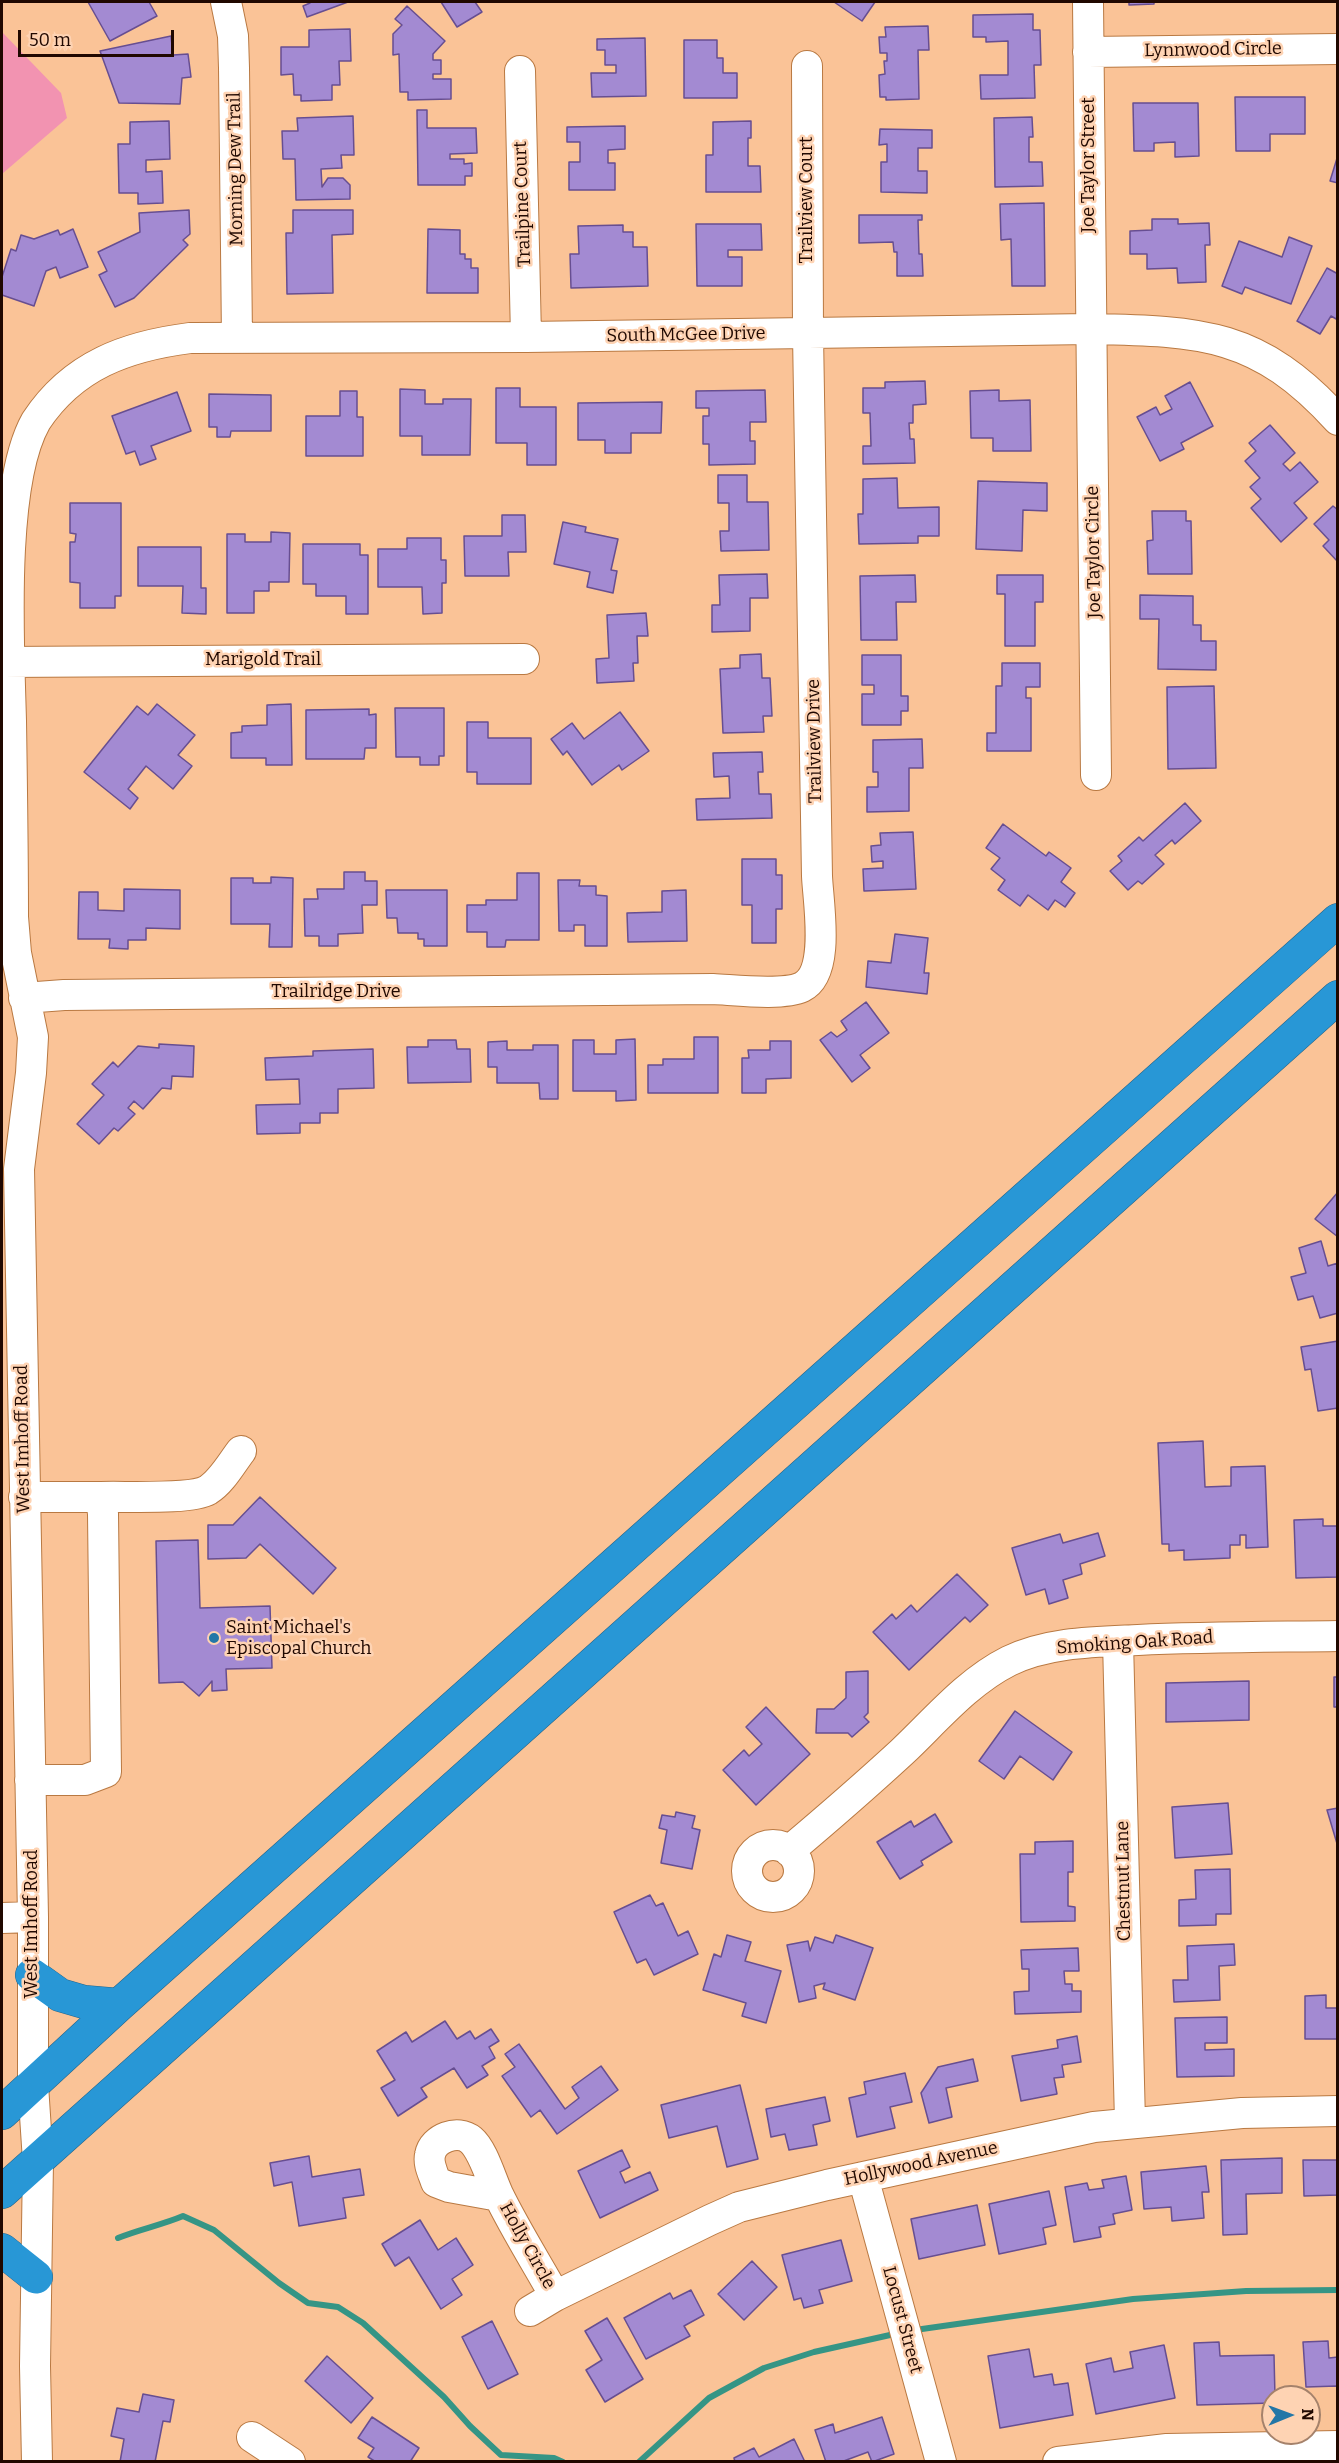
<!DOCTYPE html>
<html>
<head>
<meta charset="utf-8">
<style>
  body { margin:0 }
  #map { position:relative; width:1339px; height:2463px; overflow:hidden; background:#fac397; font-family:Bitter,serif }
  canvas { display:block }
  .frame { position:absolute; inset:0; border:3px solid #200800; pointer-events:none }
  .north { position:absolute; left:1261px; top:2385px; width:60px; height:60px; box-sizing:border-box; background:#fed3b3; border:2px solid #a5826b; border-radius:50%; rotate:89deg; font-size:16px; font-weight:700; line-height:24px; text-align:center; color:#200800 }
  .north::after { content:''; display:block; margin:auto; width:21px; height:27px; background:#2377a7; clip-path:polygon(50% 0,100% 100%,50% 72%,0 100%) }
  .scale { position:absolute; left:18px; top:30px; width:156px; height:27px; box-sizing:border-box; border:3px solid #200800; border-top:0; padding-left:8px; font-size:18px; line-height:21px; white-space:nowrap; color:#200800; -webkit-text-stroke:4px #fed3b3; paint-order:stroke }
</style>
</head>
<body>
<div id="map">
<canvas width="1339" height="2463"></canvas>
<div class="frame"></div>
<div class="north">N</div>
<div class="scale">50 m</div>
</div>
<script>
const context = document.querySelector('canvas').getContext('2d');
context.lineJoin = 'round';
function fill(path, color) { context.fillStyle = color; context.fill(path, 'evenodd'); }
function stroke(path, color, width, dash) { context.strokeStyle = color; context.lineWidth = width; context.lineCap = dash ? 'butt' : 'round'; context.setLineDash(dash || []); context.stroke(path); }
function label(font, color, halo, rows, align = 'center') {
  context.font = font + ' Bitter,serif'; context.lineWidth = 5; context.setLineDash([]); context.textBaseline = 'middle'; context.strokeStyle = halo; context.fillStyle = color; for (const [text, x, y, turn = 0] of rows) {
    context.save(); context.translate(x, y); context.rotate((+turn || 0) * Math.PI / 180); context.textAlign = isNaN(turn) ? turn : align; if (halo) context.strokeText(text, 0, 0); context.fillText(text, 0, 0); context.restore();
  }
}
fill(new Path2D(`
  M2 32 61 93 67 118 2 174Z`), '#f293b1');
stroke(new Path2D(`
  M118 2238C140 2229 162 2225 183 2216L214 2230 279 2283 308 2303 338 2307 363 2323 444 2397 470 2426 501 2455 554 2458 563 2462
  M915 2330 1133 2299 1246 2291 1338 2290
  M639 2462 709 2398 764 2368 814 2352 899 2333`), '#359585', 6);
const building = new Path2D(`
  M88 2H149L157 16 110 41Z
  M309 2H348L307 17 303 6 310 3Z
  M441 2H475L482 12 457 27Z
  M834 2H875L862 21Z
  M1129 2H1154V4L1129 5Z
  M407 6 445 41 433 54V60H441V74H433V79H451V99L408 100V92H400L399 54 393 55V34L402 25 395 19Z
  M1033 14V30H1040L1041 65H1034L1035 98 981 99 980 75H1008V41L986 42V37H973V15Z
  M928 26 929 50H918L919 99 886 100V97H880L879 75 885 74 884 61H887V53H880L879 37H886L885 27Z
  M350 29 351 61H339L340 85H332V100L301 101V95H294L293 74 281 75V47H309V30Z
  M171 36 173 55 188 54 191 77 182 78 180 104 119 103 100 51Z
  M645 38 646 96 592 97 591 73H616V65H605V50H597V39Z
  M684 40H717V58H723V73H737V98H684Z
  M1235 97H1305V134H1270V151H1236Z
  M1133 103H1198L1199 156 1175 157V142L1154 143V151H1134Z
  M417 110H427V128H476L477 153 450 154V159H464V164L472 163V176H465V185H418Z
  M353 116 354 155H341L342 168 321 169 322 187 328 178H343L350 185V199L296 200 295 159H283L282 131H298L297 118Z
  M1032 117 1033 137H1029V162H1042L1043 186 995 187 994 118Z
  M169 121 170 159 146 160V172L162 171 163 203 138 204V193H119L118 144H130V122Z
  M751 121V138H748V166H760L761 192H706V155H713V122Z
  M625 126V149L608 150V163H615V190H569V162H580V142H567V127Z
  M880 129 932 130V148H918V171H927V193L881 192V162H887V144L879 145Z
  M1338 155V183L1330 181Z
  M1044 203 1045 286H1012L1011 239 1001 240 1000 204Z
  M189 210 190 234 183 240 188 245 134 298 115 307 99 275 107 271 98 252 140 232 139 213Z
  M293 210H353V234L332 235 333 293 287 294 286 233H293Z
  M859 215H922V220H918L919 254H922L923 276H897V252H894L893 242 859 243Z
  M1152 219H1178V224L1209 223 1210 245H1205L1206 282 1178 283 1177 268 1147 269V254H1130V231L1152 230Z
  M696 224H761L762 250H728V257H742V286H697Z
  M623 225V232H633V247H647L648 286 571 288 570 254H579L578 226Z
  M73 229 88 267 60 278 56 267 46 271 34 306 2 295V277L11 249 16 251 21 235 34 239 58 230 60 235Z
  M428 229 460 230V254H465V259H471V268H478V293H427Z
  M1289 237 1312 246 1291 304 1245 287 1242 294 1222 286 1239 241 1282 257Z
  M1327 268 1338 274V320L1331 316 1320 334 1297 321Z
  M925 381 926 404 913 405V423H909L910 439H914L915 463 863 464V446H871L870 413H863V388H885V382Z
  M1190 382 1213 426 1181 443 1184 449 1160 461 1137 417 1156 407 1160 415 1172 409 1165 396Z
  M496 388H520V407H556V465H527V443H496Z
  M400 389 425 390V404H443V399H471L470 455H422V436H400Z
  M765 390 766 422H750V441H755V464L709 465V444H703V416H709V408H696V391Z
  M999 390V401L1030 400 1031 451H993V438H971L970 391Z
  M340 391H357V417H363V456H306V416H340Z
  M177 392 191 431 151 446 156 459 140 465 135 451 126 454 112 416Z
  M209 394 271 395V431H231L230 437H217V427H209Z
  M662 402 661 433H631V453H605V440H578V403Z
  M1270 425 1295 453 1283 464 1290 471 1300 462 1318 482 1294 503 1307 518 1281 542 1251 508 1261 499 1250 487 1260 478 1245 461 1256 451 1249 443Z
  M718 475H747V502H768L769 550 721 551 720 531H729V503H718Z
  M897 478 898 508 939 507V536H918V543L859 544 858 514H863V479Z
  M978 481 1047 483V511L1023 510 1022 551 976 549Z
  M70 503H121V596H115V608H80V583L70 582V542H75L76 534 70 533Z
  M1333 506 1338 510V562L1323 546 1329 540 1314 524Z
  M1152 511H1186V521H1191L1192 574H1148L1147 541 1153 540Z
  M502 515H525L526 552H508L509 576H465L464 536H502Z
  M563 522 586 527 585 532 618 539 611 570 617 571 613 593 587 587 590 572 554 564Z
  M271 532 290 533 289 582H269V591H254V613H227V534H245V542H271Z
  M407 538H441V560H446V583H442V613L423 614 422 587H378V549H407Z
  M303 544H360V555H368V614H346V596H316V584H303Z
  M138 547H201V588H206V614L182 613 183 586H138Z
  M767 574 768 598H750V631L712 632V605H720L719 575Z
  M915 575 916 602H896L897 640H861L860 576Z
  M997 575H1043V602H1035V646H1005V594H997Z
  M1140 595 1193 596V625H1201V641H1216V670L1158 669 1159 619H1140Z
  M646 613 648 636H637L638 663H633L634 681 597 683 596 659 609 658 607 615Z
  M761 654 762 678H770L772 716H763L764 732 723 733 720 669 740 668V655Z
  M862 655H901V696H908V711H901V725H862V694H874V685H862Z
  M1002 663H1040V687H1026V698H1031V751H987V733H996V686H1002Z
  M1214 686 1216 768 1168 769 1167 687Z
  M157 704 195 735 178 755 192 766 173 789 146 766 128 789 138 798 130 809 84 772 137 706 148 715Z
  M291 704 292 765H266V758H231V733L242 732V726L267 725V705Z
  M395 708H444V756H439V765H420V757H396Z
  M369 709V715L376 714V748H365L364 759H306V710Z
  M620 712 649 751 622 770 619 765 592 785 567 751 563 755 551 739 572 723 584 739Z
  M467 722H488V738H531V784H477V772H467Z
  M922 739 923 768H909V811L867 812V787H878V772H873V740Z
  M762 752 763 772H758L759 794H771L772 818 697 820 696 799 730 798 729 776 714 777 713 753Z
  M1185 803 1201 821 1175 844 1172 840 1155 855 1164 864 1142 884 1138 881 1128 890 1110 871 1122 861 1118 856 1139 837 1143 841Z
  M1003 824 1046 856 1049 852 1071 868 1061 882 1075 893 1065 907 1055 900 1048 910 1028 895 1020 906 998 890 1005 880 991 869 1000 858 986 848Z
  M913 832 916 889 864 891 863 869 883 868V861L872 862 871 846 881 845 880 833Z
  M742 859H776V875H782V909H776V943H752V905H742Z
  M344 872H365V881H377V905H362L363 933 338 934V946H319V936H305L304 899H318L317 889H344Z
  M517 873H539V940H506L505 947H487V932H467V905H486V900H517Z
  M271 877 293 878 292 947H269L270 924H231V878H253V883H271Z
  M558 880H580L579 886H596V895L607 896V946H585V925H574V931H559Z
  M124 889 180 890V929L146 928V940H128V949L109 948 110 939H78L79 892H98V910L124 911Z
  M386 890H447V946H424V939H418V933H398L397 918H387Z
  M686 890 687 941 628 942 627 913 662 912V891Z
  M895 934 928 938 924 973H929L927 994 866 987 868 961 891 963Z
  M866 1002 889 1033 860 1055 870 1068 852 1082 820 1040 831 1032 837 1037 847 1030 841 1021Z
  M694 1037H718V1093H648V1065H663V1059H694Z
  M635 1039 636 1100 616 1101V1091H573V1040H594V1054H616V1040Z
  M428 1040H456L457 1049H470L471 1082 408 1083 407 1047H428Z
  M507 1041V1050H533V1045H558V1099H540L539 1083H497V1067H488V1042Z
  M770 1041H791V1078L766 1079V1093H742V1058H749L748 1050H770Z
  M159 1044 194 1046 193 1077 172 1076 171 1089 162 1088 143 1109 134 1101 128 1108 135 1114 118 1131 114 1128 99 1144 77 1124 104 1095 92 1084 113 1062 118 1067 138 1046 159 1048Z
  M373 1049 374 1088 338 1089V1113H320V1123H300V1133L257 1134 256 1105 300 1104 299 1079 266 1080 265 1058 313 1056V1051Z
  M1338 1192V1237L1315 1219Z
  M1321 1241 1328 1266 1338 1263V1313L1320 1318 1313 1296 1298 1300 1291 1277 1306 1273 1299 1248Z
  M1338 1341V1408L1318 1411 1311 1369 1305 1370 1301 1347Z
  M1203 1441 1205 1487 1231 1486V1467L1265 1466 1268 1547 1246 1548V1535H1240V1545H1230V1558L1184 1560V1550L1169 1551V1544H1162L1158 1443Z
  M260 1497 336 1568 313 1594 260 1544 246 1558 208 1559V1525H233Z
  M1323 1519V1526H1338V1577L1296 1578 1294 1520Z
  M1098 1533 1105 1556 1080 1564 1082 1574 1063 1580 1068 1598 1049 1604 1045 1589 1026 1595 1012 1548 1060 1534 1063 1543Z
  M198 1540 200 1608 270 1606 272 1668 226 1669 227 1690 212 1691V1681L199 1696 183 1682 159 1683 156 1541Z
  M957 1574 988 1605 970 1622 965 1617 909 1670 873 1632 892 1614 896 1619 911 1605 917 1612Z
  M868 1671V1713L864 1717 869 1722 852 1737 848 1733H816L817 1709H834L846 1698V1672Z
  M1334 1677H1338V1707H1334Z
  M1249 1681V1720L1166 1722V1683Z
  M766 1707 810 1754 756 1805 723 1770 744 1750 749 1756 762 1744 746 1727Z
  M1015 1711 1072 1752 1053 1780 1020 1756 1004 1779 979 1761Z
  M1228 1803 1232 1854 1175 1858 1172 1807Z
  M1338 1808V1847L1327 1810Z
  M676 1812 695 1816 692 1828 700 1830 692 1869 661 1863 667 1830 659 1828 662 1815 675 1817Z
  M935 1814 952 1842 921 1861 923 1865 900 1879 877 1842 911 1821 914 1827Z
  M1073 1841V1872H1068V1906L1075 1907V1921L1021 1922 1020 1854H1035V1842Z
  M1230 1869 1231 1914H1216V1925L1179 1926V1900L1196 1899 1195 1870Z
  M650 1895 656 1906 663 1903 678 1936 688 1931 698 1954 654 1975 646 1959 637 1963 614 1912Z
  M727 1935 751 1942 745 1961 781 1971 766 2023 742 2016 746 2003 703 1990 714 1954 721 1957Z
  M836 1935 873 1948 855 2000 823 1989 825 1983 814 1986 816 1998 799 2002 787 1945 808 1941 810 1951 815 1937 833 1943Z
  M1234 1944 1235 1965 1219 1966 1220 2000 1174 2002 1173 1980H1188L1187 1946Z
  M1078 1948 1079 1971H1064L1065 1984H1072V1991H1081V2012L1015 2014 1014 1992 1029 1991V1969H1022L1021 1950Z
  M1326 1995V2008H1338V2039H1305V1996Z
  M1227 2017V2043H1205V2050L1234 2049V2076L1177 2077 1175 2018Z
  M445 2021 457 2039 470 2031 475 2039 491 2029 499 2041 489 2047 495 2058 482 2066 488 2075 467 2088 454 2068 421 2088 427 2097 398 2116 381 2088 395 2080 377 2051 406 2032 412 2042Z
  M1077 2036 1081 2062 1062 2065 1064 2077 1054 2078 1057 2094 1021 2101 1012 2056 1058 2048 1057 2040Z
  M519 2044 565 2109 579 2098 572 2087 601 2066 618 2090 557 2134 540 2110 531 2117 502 2076 515 2067 505 2054Z
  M973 2059 978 2081 946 2088 952 2117 929 2123 921 2093 938 2067Z
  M905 2073 912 2102 890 2107 895 2128 857 2137 849 2098 866 2094 864 2082Z
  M740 2085 758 2159 727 2167 717 2126 669 2138 661 2105Z
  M825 2097 830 2121 813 2125 817 2145 789 2150 785 2134 771 2137 766 2109Z
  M622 2150 630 2167 620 2172 625 2183 650 2172 658 2190 600 2218 578 2171Z
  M309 2156 312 2177 360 2169 364 2195 343 2198 346 2218 299 2226 292 2182 274 2186 270 2163Z
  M1282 2158V2193L1246 2194 1247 2234 1223 2235 1221 2160Z
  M1303 2160H1338V2195L1304 2196Z
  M1206 2166 1209 2192H1202L1204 2218 1172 2221 1171 2207 1144 2209 1141 2172Z
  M1126 2176 1132 2210 1113 2214 1115 2224 1099 2227 1101 2237 1074 2242 1065 2187 1087 2183 1089 2190 1104 2188 1102 2180Z
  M1049 2191 1056 2225 1043 2228 1046 2244 999 2254 989 2204Z
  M977 2205 985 2245 919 2259 911 2219Z
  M420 2220 438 2250 456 2238 473 2265 452 2279 462 2295 441 2309 409 2257 395 2266 382 2244Z
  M841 2240 852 2281 819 2290 823 2303 804 2308 801 2298 794 2300 782 2255Z
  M752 2261 777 2287 744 2320 718 2294Z
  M691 2290 704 2315 684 2326 690 2336 646 2359 624 2318 670 2293 673 2299Z
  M607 2318 643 2379 605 2402 586 2370 602 2360 585 2331Z
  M492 2321 518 2374 488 2389 462 2337Z
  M1328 2341 1329 2358 1338 2357V2391L1337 2386 1306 2387 1303 2342Z
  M1219 2342 1220 2356 1274 2355 1275 2397H1273V2403L1197 2405 1194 2343Z
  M1164 2345 1175 2398 1096 2414 1086 2364 1111 2358 1114 2372 1133 2368 1130 2352Z
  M1029 2349 1034 2377 1052 2374 1054 2385 1068 2383 1073 2415 1000 2428 988 2356Z
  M327 2356 373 2398 351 2423 305 2381Z
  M143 2394 174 2400 170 2422 163 2421 155 2462H120L124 2439 111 2436 117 2408 139 2412Z
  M372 2417 419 2448 410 2462H376L368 2457 374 2448 358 2438Z
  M882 2417 894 2454 872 2462 868 2452 841 2462H826L815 2430 833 2424 835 2433Z
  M794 2439 805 2462H735L734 2458 754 2448 759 2457Z`);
fill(building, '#a38ad2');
stroke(building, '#674e91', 1.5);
const minor = new Path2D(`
  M226 2 233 36 234 68 237 338
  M1088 2 1096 775
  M1088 52 1338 49
  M520 71 526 337
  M2 662 524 659
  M24 998 64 995 713 989C735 990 783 996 802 987 831 973 818 902 817 876L808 334 807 66
  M24 1497H101L103 1514 106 1772 85 1780H30
  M101 1497C123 1496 191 1500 208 1490 222 1481 231 1464 241 1451
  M1118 1641 1130 2122
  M747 1871a26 26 0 1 1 52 0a26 26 0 1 1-52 0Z
  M789 1851C827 1819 865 1786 902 1752 935 1721 967 1682 1009 1661 1049 1642 1094 1642 1138 1640 1204 1637 1271 1637 1338 1636
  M2 1918 33 1917
  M863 2177 941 2462
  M499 2196 449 2187 436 2182C433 2173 428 2164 430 2155 433 2138 458 2129 471 2140 483 2150 491 2179 498 2194 515 2229 536 2262 555 2296
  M530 2311 555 2296 710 2220 739 2207 827 2185 1094 2127 1242 2113 1338 2111
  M252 2437 290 2462
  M37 2462 35 2366 38 2161 33 2085V1917L19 1169 31 1073 33 1037 16 953 13 917C13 852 12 786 11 721 9 644 0 484 36 421 73 365 127 346 190 338L526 337 1090 329C1202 331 1259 333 1338 420
  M1058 2462 1167 2449 1338 2446`);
const highway = new Path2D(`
  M32 1975 60 1995 84 2002 119 2005
  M2 2113 119 2005 1338 920
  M2 2192 1338 997
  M2 2250 36 2277`);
stroke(minor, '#b97942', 32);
stroke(highway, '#25658b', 34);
stroke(minor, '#fff', 30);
stroke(highway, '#2897d6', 33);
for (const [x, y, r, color] of [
  [214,1638,6,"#2377a7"]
]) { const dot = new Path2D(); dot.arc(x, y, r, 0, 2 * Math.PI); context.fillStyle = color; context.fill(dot); stroke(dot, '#fed3b3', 2); }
label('18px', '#200800', '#fed3b3', [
  ["Lynnwood Circle",1213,50,-1],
  ["Joe Taylor Street",1089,165,-90],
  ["Morning Dew Trail",236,169,-91],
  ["Trailview Court",807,200,-90],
  ["Trailpine Court",523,204,-92],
  ["South McGee Drive",686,335,-1],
  ["Joe Taylor Circle",1094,552,-91],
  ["Marigold Trail",263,660],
  ["Trailview Drive",815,741,-91],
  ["Trailridge Drive",336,992],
  ["West Imhoff Road",23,1439,-91],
  ["Smoking Oak Road",1135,1643,-4],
  ["Chestnut Lane",1124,1881,-91],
  ["West Imhoff Road",32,1924,-90],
  ["Hollywood Avenue",921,2164,-12],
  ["Holly Circle",527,2246,61],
  ["Locust Street",902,2320,75]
]);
label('18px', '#200800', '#fed3b3', [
  ["Saint Michael's",226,1628],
  ["Episcopal Church",226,1649]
], 'left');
</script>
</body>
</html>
